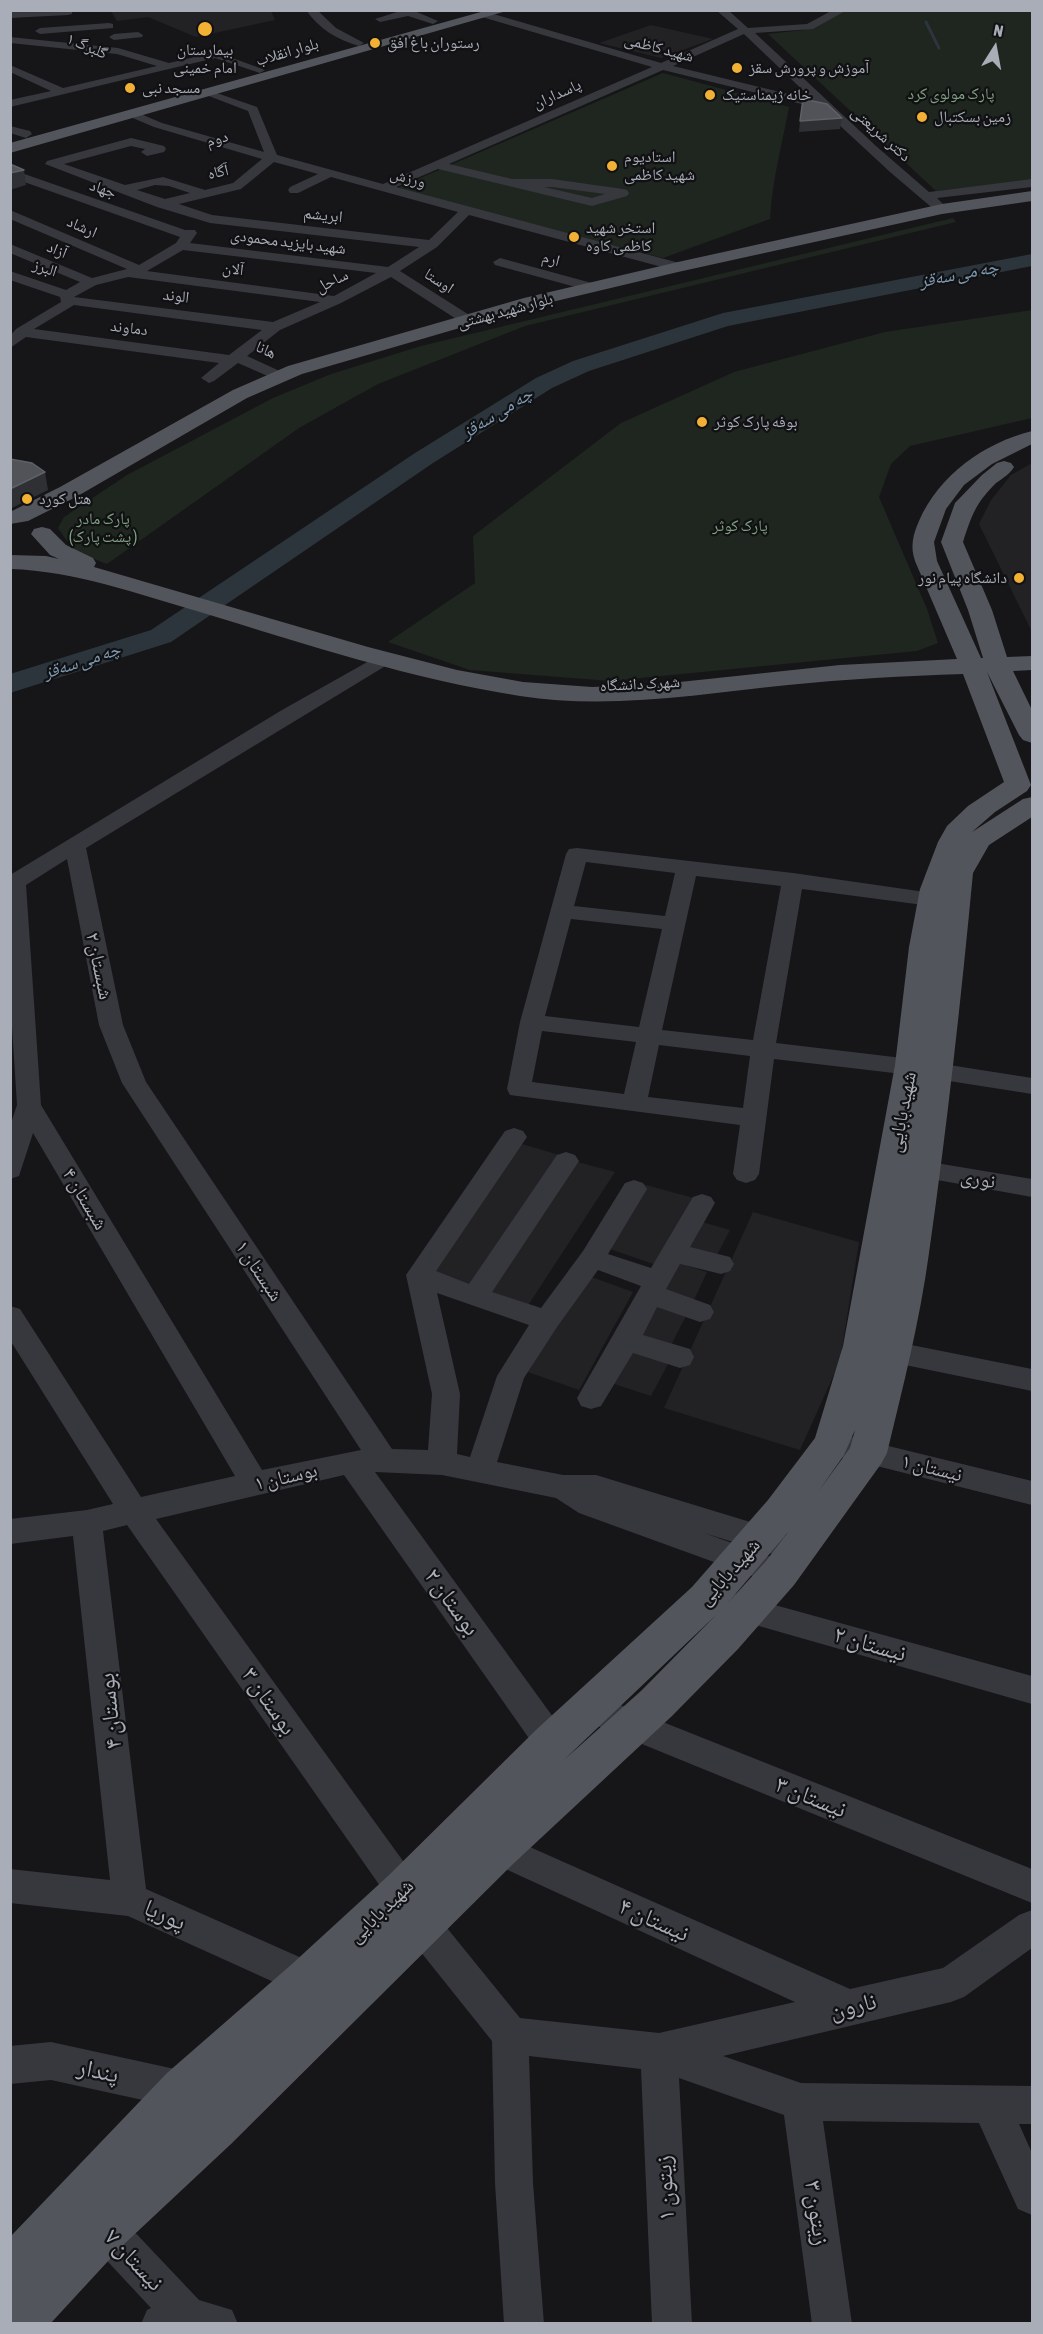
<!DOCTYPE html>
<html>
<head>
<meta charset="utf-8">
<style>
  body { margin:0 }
  #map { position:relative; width:1043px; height:2334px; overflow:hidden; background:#161618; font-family:"Asap Condensed",sans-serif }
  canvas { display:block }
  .frame { position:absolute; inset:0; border:12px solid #a8adb8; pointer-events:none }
  .north { position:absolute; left:965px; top:18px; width:60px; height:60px; -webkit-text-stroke:4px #111113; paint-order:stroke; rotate:11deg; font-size:16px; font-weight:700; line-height:24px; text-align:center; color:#a8adb8 }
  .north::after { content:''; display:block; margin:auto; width:21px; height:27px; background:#a8adb8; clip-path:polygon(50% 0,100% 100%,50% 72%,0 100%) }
</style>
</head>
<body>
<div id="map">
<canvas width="1043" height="2334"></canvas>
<div class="frame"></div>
<div class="north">N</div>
</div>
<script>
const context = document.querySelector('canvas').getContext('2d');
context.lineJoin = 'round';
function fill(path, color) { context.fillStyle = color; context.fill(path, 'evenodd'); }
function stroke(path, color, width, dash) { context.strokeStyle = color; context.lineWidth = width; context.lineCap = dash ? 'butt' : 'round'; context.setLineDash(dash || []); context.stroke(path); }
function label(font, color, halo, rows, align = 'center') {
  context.font = font + ' "Asap Condensed","Noto Naskh Arabic",sans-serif'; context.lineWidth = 4.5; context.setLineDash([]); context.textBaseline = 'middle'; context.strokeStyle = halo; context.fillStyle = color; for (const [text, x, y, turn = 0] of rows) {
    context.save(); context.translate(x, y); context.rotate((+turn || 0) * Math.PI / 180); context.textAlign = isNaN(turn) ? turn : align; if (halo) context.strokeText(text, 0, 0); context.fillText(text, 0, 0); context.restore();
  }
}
fill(new Path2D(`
  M111 11H271L275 20 196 37 148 17 117 21Z
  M651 25 713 39 661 58 599 43Z
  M1032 463V632L979 524 991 500 1011 475Z
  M519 1143 559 1155 469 1289 427 1272Z
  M574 1161 615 1172 527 1307 487 1295Z
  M642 1184 694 1198 659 1266 607 1248Z
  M753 1212 859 1242 840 1361 800 1450 664 1408Z
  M695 1220 730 1230 717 1255 680 1245Z
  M675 1262 707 1272 694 1300 659 1291Z
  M586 1275 633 1292 579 1390 528 1372Z
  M654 1304 686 1316 671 1345 635 1335Z
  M630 1348 669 1362 651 1396 611 1383Z`), '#222225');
fill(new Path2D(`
  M841 11H1032V180L936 191 768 34 804 30Z
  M663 73 789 107C782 145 772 181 770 219L663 258 395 189Z
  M953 218 956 222 525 326 378 384 299 428 107 564 74 551 58 528 64 517 127 475 273 398 331 374 421 346Z
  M1032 310V418L910 446 891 464 879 497 927 609 938 643 917 651 610 681 470 670 388 642 475 583 473 536 621 423 734 372 885 332Z`), '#1e261f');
stroke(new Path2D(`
  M926 22 939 48`), '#2c353c', 3);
fill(new Path2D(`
  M1032 254V266L728 326 589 371 552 388 433 463 171 642 10 693V674L151 630 415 453 536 378 573 361 723 313Z`), '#2c353c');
fill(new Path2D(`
  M72 10V14L68 15 10 18V12Z
  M306 10H317L336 28 364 43 359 46C338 40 319 29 306 10Z
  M395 10H412L438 21 433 24 408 16 380 22 375 19 397 12Z
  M716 10H728L748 28 807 24 833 10H847L813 29 755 33 876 146 929 192 1032 179V187L937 198 948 209 947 212H937L890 172 822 109 663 70 449 164 512 179H552L623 189 627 190 629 193 627 196 592 206 438 169 396 187 683 264 685 267 683 270H673L469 215 437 247 400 271 474 318 476 321 474 324H464L391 277 341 303 280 330 247 356 284 373 287 376 279 381 238 363 214 381 209 383 201 378 219 363 26 337 10 348V336L16 329 61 302 60 297 10 280V271L66 290 80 282 10 253V244L92 278 127 269 10 219V210L139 265 176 243 180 237 10 177V169L185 230H195L197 233 190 243 388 267 419 247 210 223 157 207 45 164 47 161 131 138 164 146 166 149 164 152 147 156 141 152 145 149 131 146 64 164 125 185 163 177 205 190 233 183 262 159 154 127 128 116V112H136L162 123 264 152 248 111 201 93 207 90 211 91 257 107 277 155 383 184 652 67 482 17V13H490L661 63 738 29ZM744 34 813 100 673 66ZM274 162 318 174 290 187 288 190 290 193H298L331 177 458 212 429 240 212 215 179 204 241 189ZM155 185 169 186 190 193 165 199 137 190ZM544 187H552L605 194 592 198ZM183 250 376 273 334 296 147 271ZM128 277 320 302 273 322 74 297 96 285ZM74 305 262 330 229 355 34 329Z
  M109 23 113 24V28L40 34 35 31 40 28Z
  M138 32 143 35 142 37 114 40 109 37 114 34Z
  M10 37 118 48 169 63 216 52 265 70 260 73 215 58 10 107V100L51 91 10 72V65L63 88 157 66 117 54 10 43Z
  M10 126 30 131 32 134 26 138 10 133Z
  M500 258 599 285 601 288 594 292 495 265 493 262Z
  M385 652 392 654 394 658 392 662 86 848 123 1025 146 1082 392 1449 428 1450 432 1394 406 1275 505 1131 514 1128 523 1131 527 1137 436 1271 469 1284 557 1155 566 1152 575 1155 579 1161 492 1292 541 1308 583 1251 625 1183 634 1180 643 1183 647 1189 608 1254 651 1268 693 1197 702 1194 711 1197 715 1203 690 1247 730 1257 734 1264 730 1271 721 1274 680 1264 666 1289 710 1305 714 1312 710 1319 700 1322 657 1307 643 1335 690 1349 694 1357 690 1365 680 1368 633 1353 601 1406 591 1409 581 1406 577 1398 641 1286 598 1270 557 1327 524 1378 497 1462 563 1475H596L783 1532 787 1541 783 1550 772 1554 704 1533 791 1564 795 1573 791 1582 780 1586 579 1513 556 1498 442 1475 375 1472 564 1732 569 1743 564 1754 552 1758 540 1754 344 1475 156 1519 416 1879 434 1912 520 2018 659 2033 795 2002 475 1855 470 1844 475 1833 487 1828 850 1989 943 1968 1019 1915 1032 1910V1948L964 1997 951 2002 723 2056 801 2083 1032 2086V2124H1019L1032 2153V2215L1018 2209 979 2123 823 2121 852 2324H812L784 2115 679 2078 692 2324H652L641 2069 529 2056 533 2183 544 2324H504L495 2183 492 2041 408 1936 392 1903 127 1525 103 1531 146 1889 322 1967 327 1980 322 1993 309 1998 128 1916 10 1903V1869L110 1880 73 1536 10 1544V1519L87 1510 113 1504 10 1340V1306L20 1309 141 1497 235 1476 33 1133 19 1176 10 1179V1126L17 1105 10 996V875L282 710ZM67 859 99 1025 122 1083 361 1450 262 1470 41 1105 26 885ZM437 1293 529 1325 497 1376 470 1457 457 1454 460 1394Z
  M577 848 793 873 939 894 942 899 939 904 931 906 802 889 776 1043 911 1059 1032 1078V1094L911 1075 774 1059 759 1174 755 1180 746 1183 737 1180 733 1174 740 1125 510 1095 507 1089 520 1022 566 854 569 849ZM586 862 675 873 665 916 574 906ZM696 876 781 886 753 1040 662 1030ZM571 919 662 929 639 1027 545 1016ZM542 1031 636 1042 624 1094 532 1082ZM659 1045 750 1056 743 1108 648 1097Z
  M924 1161 1032 1179V1197L915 1176 911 1170 915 1164Z
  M876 1338 1032 1369V1391L866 1357 862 1349 866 1341Z
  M831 1432 1032 1481V1505L821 1452 816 1444 821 1436Z
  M735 1594 1032 1676V1704L724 1616 719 1607 724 1598Z
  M590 1693 1032 1869V1903L578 1718 574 1708 578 1698Z
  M51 2042 184 2071 197 2077 203 2090 197 2103 184 2109 51 2080 10 2084V2046Z
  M97 2201 111 2207 199 2300 232 2310 238 2324H141L147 2310 151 2308 83 2235 77 2221 83 2207Z`), '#37383d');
fill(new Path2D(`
  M488 10H510L10 153V143Z
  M1032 191V201L942 214 678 272 535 306 302 374 247 398 76 497 28 521 10 524V512L60 487 233 390 288 366 524 298 678 262 942 204Z
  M1032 431V444L992 464 964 485 946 509 934 542 937 561 981 658H983L968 610 941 542 955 503 982 475 997 463 1004 461 1011 463 1014 467C1010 474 1003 478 996 483 975 504 972 515 963 542L992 610 1007 657 1032 656V670L1013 671 1032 710V743L1023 740 1019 735 987 672 1031 785 1027 791 995 812 972 832 1023 799 1032 797V817L989 845 973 873C961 1000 947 1127 929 1253 920 1320 903 1387 887 1453L881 1464 794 1585 738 1649 672 1716 513 1864 231 2144 122 2246 50 2324H10V2237L167 2073 292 1964 388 1876 537 1729 692 1587 768 1500 815 1438 843 1346 895 1065 909 947 920 889 938 842 947 826 968 806 1004 782 963 674C904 676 846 679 788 685 700 694 609 710 520 696 411 679 305 644 200 612 137 594 76 571 10 569V555L46 556 59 559 50 555 31 534 34 529 42 527 50 529 66 545 93 558 96 563 94 567 368 647 457 670 523 682 592 687 661 684 840 665 957 659 915 561C910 546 913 535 919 521 939 475 984 443 1032 431ZM855 1430 850 1448 818 1492 844 1455ZM789 1531 766 1561 726 1605ZM716 1615 642 1690 565 1759 567 1757Z`), '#53555c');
fill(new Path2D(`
  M842 118 840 129 799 132 800 121Z
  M24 170 26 185 10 190V173Z
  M45 472 48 490 10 509V489Z`), '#2f3033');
const building = new Path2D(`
  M803 99 827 104 842 118 800 121Z
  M10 164 24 170 10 173Z
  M10 459 32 463 45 472 10 489Z`);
fill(building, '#525359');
stroke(building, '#5f6168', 1.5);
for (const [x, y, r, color] of [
  [205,29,8,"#f2b134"],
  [375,43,6,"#f2b134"],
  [737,68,6,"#f2b134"],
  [130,88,6,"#f2b134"],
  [710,95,6,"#f2b134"],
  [922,117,6,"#f2b134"],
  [612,166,6,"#f2b134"],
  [574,237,6,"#f2b134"],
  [702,422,6,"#f2b134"],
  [27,499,6,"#f2b134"],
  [1019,578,6,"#f2b134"]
]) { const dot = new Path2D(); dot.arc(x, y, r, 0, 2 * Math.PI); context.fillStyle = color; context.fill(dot); stroke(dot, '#111113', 2); }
label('16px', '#a8adb8', '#111113', [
  ["رستوران باغ افق",387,43],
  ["بیمارستان",205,50,"center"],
  ["امام خمینی",205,68,"center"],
  ["آموزش و پرورش سقز",749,68],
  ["مسجد نبی",142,88],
  ["خانه ژیمناستیک",722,95],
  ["زمین بسکتبال",934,117],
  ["استادیوم",624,157],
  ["شهید کاظمی",624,175],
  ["استخر شهید",586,228],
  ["کاظمی کاوه",586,246],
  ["بوفه پارک کوثر",714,422],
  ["هتل کورد",39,499],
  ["دانشگاه پیام نور",1007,578,"right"]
], 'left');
label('16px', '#a8adb8', '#111113', [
  ["گلبرگ ۱",87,46,23],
  ["شهید کاظمی",659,48,15],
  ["بلوار انقلاب",287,52,-16],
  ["پاسداران",557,94,-24],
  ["دکتر شریعتی",881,134,42],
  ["دوم",217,139,-17],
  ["آگاه",218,172,-13],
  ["ورزش",408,178,16],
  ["جهاد",103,189,19],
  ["ابریشم",323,215,6],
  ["ارشاد",82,227,24],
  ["شهید بایزید محمودی",288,242,7],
  ["آزاد",57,250,22],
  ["ارم",551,259,15],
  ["البرز",45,268,19],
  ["آلان",233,269,7],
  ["ساحل",332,281,-26],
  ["اوستا",439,281,33],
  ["الوند",176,296,7],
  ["بلوار شهید بهشتی",505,311,-15],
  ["دماوند",129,328,7],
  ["هانا",266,350,25],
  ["شهرک دانشگاه",640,684,-3]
]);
label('16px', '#7fa381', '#111113', [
  ["پارک مولوی کرد",951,94],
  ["پارک مادر",103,519],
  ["(پشت پارک )",103,537],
  ["پارک کوثر",740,526]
]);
label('italic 18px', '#7f9bb3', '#111113', [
  ["چە می سەقز",959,274,-11],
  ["چە می سەقز",497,413,-32],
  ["چە می سەقز",82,661,-18]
]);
label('20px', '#a8adb8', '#111113', [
  ["شبستان ۲",99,966,78],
  ["شهید بابایی",902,1112,-79],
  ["نوری",978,1179,10],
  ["شبستان ۴",85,1199,59],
  ["شبستان ۱",259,1271,56],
  ["نیستان ۱",932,1468,14],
  ["بوستان ۱",286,1477,-13],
  ["شهید بابایی",729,1572,-48],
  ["شهید بابایی",381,1911,-44]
]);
label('24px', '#a8adb8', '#111113', [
  ["بوستان ۲",452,1602,54],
  ["نیستان ۲",870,1644,16],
  ["بوستان ۳",269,1701,55],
  ["بوستان ۴",110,1711,-96],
  ["نیستان ۳",811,1797,22],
  ["پوریا",165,1915,24],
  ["نیستان ۴",654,1920,24],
  ["نارون",853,2006,-13],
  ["پندار",98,2071,12],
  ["زیتون ۱",665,2188,-93],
  ["زیتون ۳",817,2213,82],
  ["نیستان ۷",134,2260,47]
]);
</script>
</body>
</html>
